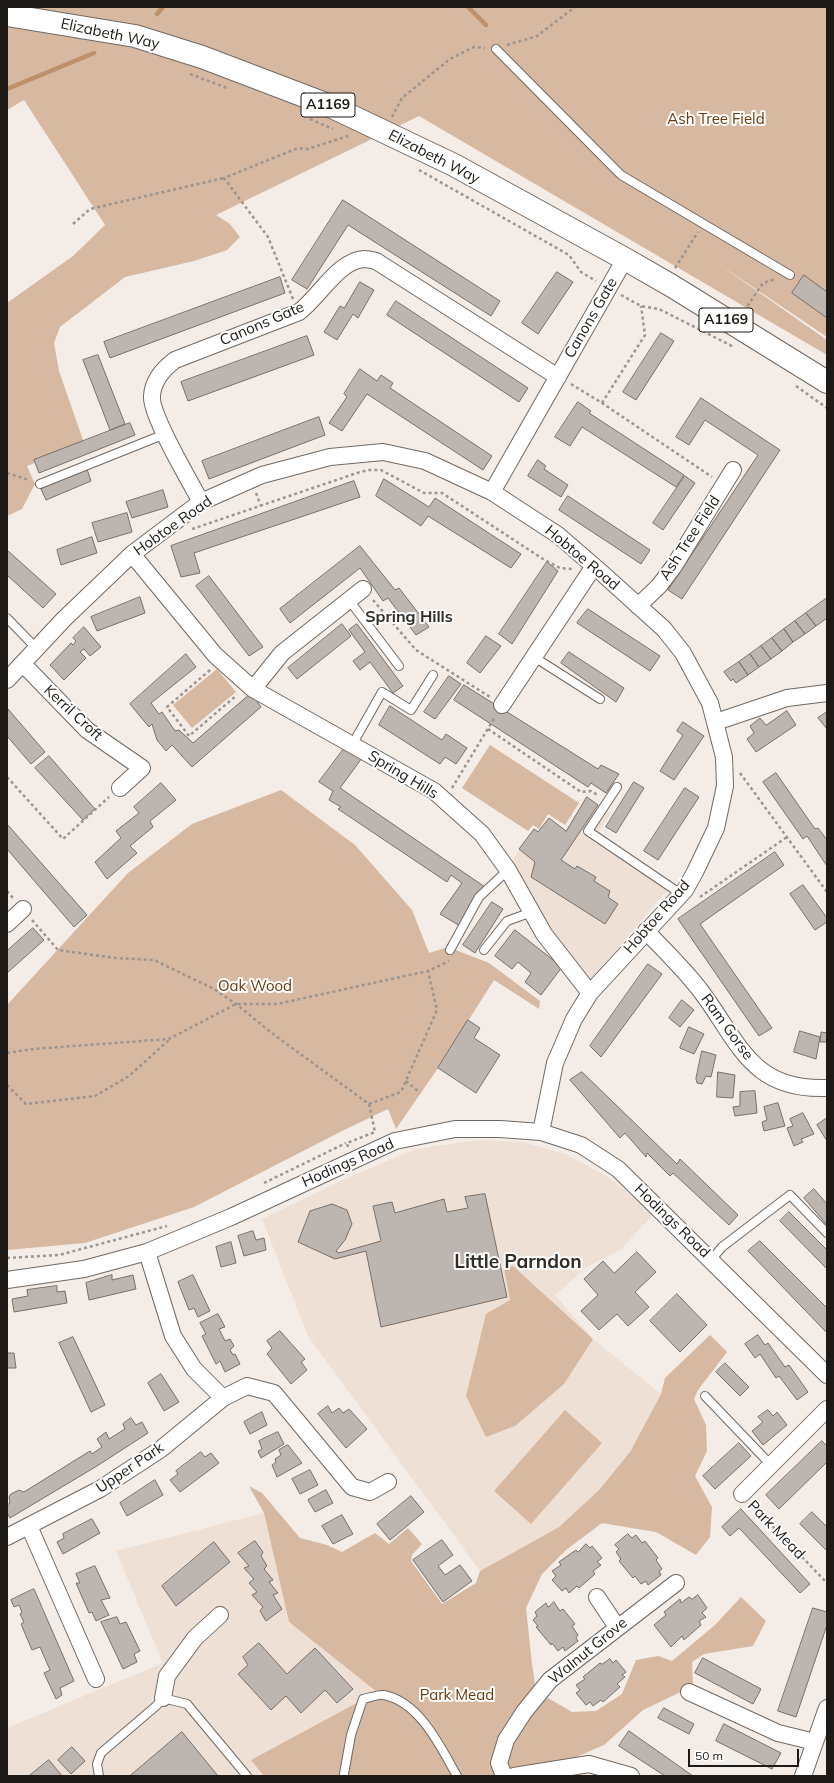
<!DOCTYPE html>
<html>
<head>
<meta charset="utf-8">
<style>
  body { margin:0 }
  #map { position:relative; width:834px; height:1783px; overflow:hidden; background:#f4ece6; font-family:Mulish,sans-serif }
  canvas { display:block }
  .frame { position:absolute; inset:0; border:8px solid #1c1917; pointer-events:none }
  .scale { position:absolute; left:688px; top:1749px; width:111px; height:18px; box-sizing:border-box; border:2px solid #1c1917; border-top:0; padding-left:5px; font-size:12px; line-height:14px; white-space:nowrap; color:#1c1917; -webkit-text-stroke:3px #fff; paint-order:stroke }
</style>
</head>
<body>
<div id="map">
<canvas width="834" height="1783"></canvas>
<div class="frame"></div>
<div class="scale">50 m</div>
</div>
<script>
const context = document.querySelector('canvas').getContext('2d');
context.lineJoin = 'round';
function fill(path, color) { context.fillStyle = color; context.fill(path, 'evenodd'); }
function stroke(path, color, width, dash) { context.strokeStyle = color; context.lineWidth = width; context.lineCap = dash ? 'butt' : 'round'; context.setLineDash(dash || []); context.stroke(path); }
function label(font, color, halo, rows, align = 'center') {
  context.font = font + ' Mulish,sans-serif'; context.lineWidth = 4; context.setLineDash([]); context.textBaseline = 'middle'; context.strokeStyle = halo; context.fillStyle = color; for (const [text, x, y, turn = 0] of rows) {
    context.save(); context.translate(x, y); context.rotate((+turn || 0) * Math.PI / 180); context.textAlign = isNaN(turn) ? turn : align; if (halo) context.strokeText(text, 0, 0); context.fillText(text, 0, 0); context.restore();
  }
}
fill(new Path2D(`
  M587 797 611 813 596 835 669 888 590 981 550 934 511 862 534 829 538 832 549 818 566 830Z
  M479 1140 523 1142 565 1154 608 1177 654 1214 620 1250 587 1267 555 1295 593 1339 661 1394 630 1452 599 1490 559 1527 480 1571 308 1336 262 1219 345 1179 416 1149Z
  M264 1513 289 1622 378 1692 252 1760 264 1776H7V1728L163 1663 116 1551Z`), '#efe0d5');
fill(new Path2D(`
  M7 7H827V337L717 263 827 340V355L419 116 216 215 230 224 240 237 227 250 194 261 125 277 60 327 54 343 59 371 84 443 27 466 35 484 22 509 7 516V303L73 256 105 225 24 100 7 110Z
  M217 669 236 692 192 728 173 705Z
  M490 745 579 803 565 825 548 814 539 829 533 825 528 831 462 788Z
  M281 790 355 845 412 910 429 953 448 947 489 963 540 1001 539 1009 494 980 438 1068 396 1129 388 1109 342 1131 194 1207 85 1243 7 1250V1005L128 873 192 824Z
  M513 1266 593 1339 564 1384 515 1426 486 1437 466 1396 486 1314 510 1300 504 1268Z
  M710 1335 727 1352 698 1390 694 1399 706 1425 707 1451 695 1476 712 1507 710 1537 696 1555 656 1532 602 1523 566 1550 542 1574 526 1608 532 1664 536 1691 572 1712 596 1711 622 1694 636 1660 658 1656 672 1661 715 1625 741 1597 766 1621 753 1646 704 1654 692 1662 693 1686 643 1710 604 1745 546 1770 511 1776H264L251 1760 377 1692 289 1622 264 1513 249 1486 262 1493 300 1538 327 1545 342 1552 375 1533 389 1544 408 1528 422 1544 412 1555 411 1561 442 1604 476 1583 480 1571 559 1527 599 1490 630 1452 661 1394 665 1378Z
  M565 1410 602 1443 531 1524 494 1491Z`), '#d7b8a0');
stroke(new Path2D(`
  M468 7 486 25
  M157 14 163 7
  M7 89 94 53`), '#be906a', 4.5);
const building = new Path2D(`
  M343 200 500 301 491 316 348 225 307 289 292 280Z
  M557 272 573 282 538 334 522 323Z
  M804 275 827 292V318L792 293Z
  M280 277 285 293 110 358 104 342Z
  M360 282 374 290 358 318 353 314 337 340 324 332 340 306 344 308Z
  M396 301 528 388 519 402 387 315Z
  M661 333 674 341 636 400 623 392Z
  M307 336 314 355 188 401 181 382Z
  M98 355 125 424 110 430 83 360Z
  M360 369 377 381 381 375 393 383 390 388 492 456 483 470 367 394 342 431 329 423 347 397 344 394Z
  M701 398 780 450 682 599 668 590 758 455 705 420 689 445 676 437Z
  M578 402 591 411 589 413 684 475 676 487 582 427 570 446 555 437Z
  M319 417 325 435 209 479 202 461Z
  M130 423 135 435 39 473 34 460Z
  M538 460 546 466 544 469 568 485 561 497 528 476Z
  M87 469 91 481 46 500 41 489Z
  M685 476 695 483 663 530 653 523Z
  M384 479 429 507 435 498 521 554 511 568 428 516 421 526 376 496Z
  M354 481 360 497 194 553 200 573 181 577 171 546Z
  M163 490 168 507 132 518 126 502Z
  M568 496 650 550 641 564 559 510Z
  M127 513 132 532 98 542 92 523Z
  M92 537 97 553 61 565 57 550Z
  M360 546 395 590 399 588 429 627 416 635 388 598 383 601 360 568 290 623 280 609Z
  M7 550 56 594 43 608 7 575Z
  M547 562 558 571 512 644 499 634Z
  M209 576 263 647 249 656 196 586Z
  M140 597 145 613 97 631 91 617Z
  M827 598V618L816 626 806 613Z
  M588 609 660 656 650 671 577 623Z
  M806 613 816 626 805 634 795 621Z
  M795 621 805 634 793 642 784 629Z
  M342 624 351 636 297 679 288 668Z
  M357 624 403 686 393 693 370 662 360 670 353 661 365 652 349 630Z
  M84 627 101 647 90 656 84 649 80 652 86 658 64 680 50 665 71 643 73 645 76 641 73 638Z
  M784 629 793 642 782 651 772 638Z
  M486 636 501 646 480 673 467 663Z
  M772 638 782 651 771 659 761 646Z
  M761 646 771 659 759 667 750 654Z
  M569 652 624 688 616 702 561 663Z
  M186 654 196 667 151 703 159 714 162 712 175 731 179 730 193 743 251 693 261 707 192 767 172 745 166 751 157 740 152 724 149 727 130 704Z
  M750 654 759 667 748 675 739 662Z
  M739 662 748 675 736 683 733 679 731 681 724 672Z
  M449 676 461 684 435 719 424 712Z
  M464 685 598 769 601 765 619 774 606 793 591 783 588 787 454 700Z
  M390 706 442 740 446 734 467 748 456 764 445 757 440 764 379 725Z
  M8 709 45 752 31 764 7 736Z
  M787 711 796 725 756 752 747 739 754 733 750 726 760 718 766 725Z
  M827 712V729L818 718Z
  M683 722 704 736 674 780 660 771 683 735 677 731Z
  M346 746 362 758 340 788 485 887 460 926 440 914 462 883 451 875 447 882 338 809 341 807 329 800 333 791 319 782Z
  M49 756 95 809 83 820 35 768Z
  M776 773 815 829 818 828 827 840V866L807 836 803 839 763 782Z
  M634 782 644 788 616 833 606 827Z
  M161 783 176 800 150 821 153 827 130 846 137 853 107 879 95 862 121 838 116 831 139 813 134 807Z
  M685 788 699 797 658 860 644 851Z
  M587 797 598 805 561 860 575 869 577 866 596 877 594 881 610 891 608 897 618 904 605 924 531 877 535 862 519 849 534 829 538 832 549 818 566 831Z
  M7 824 87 915 74 927 7 849Z
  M775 852 784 865 700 924 772 1028 759 1036 678 919Z
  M803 885 827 918V922L815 930 790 894Z
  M492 902 503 909 475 953 463 945Z
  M33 928 44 940 7 973V951Z
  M515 930 562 967 541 995 525 982 531 973 518 962 512 969 495 956Z
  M648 964 662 974 601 1057 590 1046Z
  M682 1000 694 1010 680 1027 669 1018Z
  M468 1020 480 1028 474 1038 500 1055 476 1093 438 1068Z
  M689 1027 704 1034 694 1054 680 1048Z
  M800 1031 820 1037 816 1059 794 1052Z
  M827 1031V1042H820L821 1032 827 1033Z
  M702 1051 716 1055 711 1077 706 1076 702 1084 697 1083 696 1079Z
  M582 1072 677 1164 680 1159 738 1215 729 1225 673 1173 670 1176 647 1153 646 1157 625 1133 620 1138 570 1080Z
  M718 1072 735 1075 733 1098 717 1097Z
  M755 1091 757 1113 735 1116 733 1107 740 1106V1092Z
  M778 1103 785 1126 764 1131 762 1122 767 1120 764 1107Z
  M803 1113 814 1134 801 1139 803 1142 794 1146 787 1128 793 1126 790 1119Z
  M827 1118V1141L817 1125Z
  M814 1189 827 1204V1225L804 1198Z
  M485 1194 507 1297 381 1327 366 1251 335 1259 298 1242 310 1211 332 1204 347 1210 352 1224 345 1240 336 1251 339 1253 381 1241 373 1206 392 1202 395 1213 444 1199 447 1212 468 1208 465 1197Z
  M789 1212 827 1250V1269L780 1221Z
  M253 1231 256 1240 264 1238 266 1250 244 1256 238 1236Z
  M760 1241 827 1308V1333L748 1251Z
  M231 1242 236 1263 221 1267 216 1247Z
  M637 1252 656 1272 635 1292 649 1307 628 1326 617 1314 599 1330 581 1311 598 1295 584 1279 603 1261 614 1273Z
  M112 1275V1280L133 1275 136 1289 89 1300 86 1283Z
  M193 1275 210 1311 198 1317 194 1308 189 1310 178 1282Z
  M57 1286V1292L65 1291 67 1303 14 1312 12 1299 28 1296 27 1290Z
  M677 1294 707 1325 680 1352 650 1321Z
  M218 1314 225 1327 219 1329 225 1341 230 1339 234 1346 230 1350 233 1355 235 1354 240 1364 225 1372 220 1361 216 1364 202 1336 206 1334 200 1323Z
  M280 1331 305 1359 301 1362 307 1370 291 1384 267 1354 272 1348 267 1341Z
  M758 1335 765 1345 768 1343 785 1367 789 1365 808 1392 797 1400 779 1376 776 1378 760 1354 755 1358 745 1344Z
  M73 1337 105 1405 91 1412 59 1343Z
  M7 1353H14L16 1368H7Z
  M725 1363 749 1387 740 1396 716 1372Z
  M161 1374 179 1402 164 1411 148 1383Z
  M328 1406 332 1413 339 1408 343 1413 349 1409 367 1429 346 1448 318 1414Z
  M768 1410 773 1416 777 1412 787 1425 763 1445 752 1431 763 1422 758 1417Z
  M262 1412 267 1425 250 1434 244 1422Z
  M131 1418 136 1425 142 1422 148 1433 97 1466 10 1518 7 1513V1505L10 1503 9 1497 11 1494 19 1490 24 1492 90 1451 92 1454 102 1447 97 1439 106 1432 109 1439 125 1429 123 1424Z
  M278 1432 284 1444 261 1458 258 1451 262 1449 259 1441Z
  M822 1441 827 1446V1462L779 1509 766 1495Z
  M739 1443 751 1456 715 1489 703 1476Z
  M288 1445 302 1463 277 1477 272 1465 276 1462 275 1459 281 1455 279 1450Z
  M201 1452 205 1457 211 1453 219 1463 180 1492 170 1480 178 1474 176 1471Z
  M310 1470 318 1485 300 1494 292 1479Z
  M155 1480 163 1495 127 1516 120 1503Z
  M326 1490 333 1503 315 1512 308 1500Z
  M411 1496 424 1512 390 1540 377 1524Z
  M741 1509 810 1584 800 1593 739 1528 730 1536 722 1527Z
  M812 1512 827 1527V1551L800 1524Z
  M342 1515 353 1534 333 1544 322 1526Z
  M92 1519 100 1533 63 1554 57 1542 64 1538 63 1534Z
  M628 1534 632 1538 636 1535 642 1543 645 1541 658 1558 656 1560 662 1569 659 1571 661 1575 648 1585 646 1581 641 1584 635 1576 633 1578 619 1561 621 1559 616 1552 619 1549 615 1545Z
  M442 1540 453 1555 438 1566 445 1575 460 1565 472 1581 443 1602 413 1560Z
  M255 1541 263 1552 261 1556 267 1566 264 1569 273 1580 269 1582 278 1593 273 1595 282 1609 266 1621 260 1611 263 1607 252 1595 257 1592 249 1583 254 1579 244 1568 249 1566 238 1553Z
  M214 1542 230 1562 176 1606 162 1586Z
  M586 1544 590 1548 592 1546 602 1558 597 1562 601 1565 593 1571 595 1574 579 1588 577 1586 569 1593 566 1588 562 1591 552 1580 556 1576 552 1571 561 1565 559 1562 576 1550 578 1552Z
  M95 1566 110 1598 101 1600 109 1615 96 1621 92 1612 89 1613 76 1583H80L76 1574Z
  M34 1589 74 1681 60 1688 62 1695 56 1699 44 1673 50 1670 40 1647 32 1650 21 1624 24 1622 20 1614 22 1612 19 1605 14 1607 11 1600Z
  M698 1595 707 1608 702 1613 706 1617 699 1621 701 1625 684 1640 682 1636 671 1647 654 1625 666 1615 664 1612 680 1599 681 1603 689 1597 692 1599Z
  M554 1602 560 1611 563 1609 575 1624 572 1626 578 1635 576 1638 578 1641 565 1651 563 1647 558 1651 552 1643 551 1645 536 1627 538 1626 533 1620 537 1616 535 1612 546 1603 548 1607Z
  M813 1608 827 1612V1625L796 1717 778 1711Z
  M117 1617 120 1624 126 1622 140 1651 134 1654 137 1662 123 1669 101 1622Z
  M259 1643 287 1674 315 1648 353 1689 337 1703 325 1690 301 1713 286 1696 271 1710 238 1674 248 1665 243 1657Z
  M703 1658 761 1689 753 1704 695 1673Z
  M610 1659 613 1663 616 1660 626 1672 622 1675 625 1677 617 1684 620 1687 603 1702 601 1700 593 1706 590 1702 586 1705 576 1693 580 1690 576 1685 585 1679 583 1677 600 1663 602 1664Z
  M664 1708 694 1724 689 1734 658 1718Z
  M724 1724 781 1753 772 1769 716 1741Z
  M629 1731 693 1776H665L619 1746Z
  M182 1732 218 1776H130Z
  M72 1747 85 1761 71 1774 58 1760Z
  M49 1760 62 1776H29Z`);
fill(building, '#bdb6b0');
stroke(building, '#766f6a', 1);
const lane = new Path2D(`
  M496 49 621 175 790 275
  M40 484 165 434
  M349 600 399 666
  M7 618 37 649
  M534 657 600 699
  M352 745 382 692 411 710 433 675
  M617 787 588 831 681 894
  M450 950 479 897 508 870
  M484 950 507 921 532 912
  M712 1259 722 1247 790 1195 827 1233
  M705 1396 771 1465
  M344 1774 351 1735 363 1699C369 1698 379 1694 384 1695 420 1702 441 1748 457 1776
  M99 1776 97 1764 101 1753 156 1706 163 1698 187 1704 247 1776`);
const street = new Path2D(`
  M492 492 625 259
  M201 502C190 482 150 414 152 396 153 380 163 369 175 360L299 312C319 297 339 260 364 259 368 259 372 260 376 261L558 377
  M132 554 215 655 253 689 434 791 482 834 508 870 544 934 590 993
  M638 606 659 586 674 566 733 470
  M23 664 87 730 142 768 120 788
  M7 680 64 619 132 554 201 502 262 475 330 457 383 452 425 461 492 492 558 535 603 574 664 629 683 653 710 703 724 757 725 786 716 828 695 872 685 890 590 993 574 1019 555 1063 541 1132
  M253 689 282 653 363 589
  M502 705 594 566
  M716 722 787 698 827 693
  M7 924 23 909
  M646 931C664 950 684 969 700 990 739 1041 750 1091 827 1088
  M147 1252 173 1336 194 1369 223 1398
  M7 1280 84 1269 147 1252 231 1217 395 1141 455 1129H500L541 1132 581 1145 618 1169 827 1375
  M742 1494 827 1409
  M29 1526 96 1679
  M7 1537 100 1489 161 1449 223 1398 247 1386 274 1393 352 1487 370 1492 388 1482
  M597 1597 617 1627
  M689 1692 778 1733 815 1742
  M163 1698 167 1676 195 1638 220 1615
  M504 1776 499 1763 506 1740 524 1712 550 1680 676 1583
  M514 1776 589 1764 631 1776
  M803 1776 827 1708`);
const primary = new Path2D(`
  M7 15 135 36 202 57 328 105 454 165 625 259 672 286 827 382`);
stroke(lane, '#706963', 10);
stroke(street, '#706963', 18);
stroke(primary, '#706963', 24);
stroke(new Path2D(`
  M507 45 537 36 575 7
  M190 74 227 88
  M392 117 402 98 450 59 474 47 485 48
  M310 119 333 129
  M419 170 569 255 581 272 596 281
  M73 224 90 209 224 178
  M675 268 698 232
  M621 295 641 306 659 309 734 347
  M293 299 268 237 224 178 298 148 308 149 348 136
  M744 311 763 283 776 279
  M571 384 602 403 712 477
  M796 386 827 408
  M602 403 645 335 641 306
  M7 473 29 480
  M256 493 261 506
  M192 529 357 473 368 470H381L424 493H442L543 559 560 568 573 569
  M373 600 416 650 490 697
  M210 670 167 707 189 736 237 695
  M488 729 581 792 591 791 599 796
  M740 773 827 892
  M7 777 63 839 109 797
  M452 788 495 717
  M7 891 13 898
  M700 897 787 837
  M32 920 58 950 115 958 154 960 214 989 236 1004 273 1034 369 1104 375 1132 347 1143 348 1147
  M7 1053 33 1049 169 1039 236 1004H277L428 971 449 961
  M406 1081 420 1093
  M7 1085 26 1104 95 1096 129 1076 169 1040
  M369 1104 401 1092 437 1010 428 971
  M264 1183 346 1143
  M7 1258 59 1255 167 1226
  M752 1505 827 1583`), '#9b9591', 2.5, [3, 3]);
stroke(lane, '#fff', 8);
stroke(street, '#fff', 16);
stroke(primary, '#fff', 22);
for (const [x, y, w] of [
  [328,105,54],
  [726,320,54]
]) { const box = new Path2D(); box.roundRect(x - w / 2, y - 12, w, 24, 3); context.fillStyle = '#fff'; context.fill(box); stroke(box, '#1c1917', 1); }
label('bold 14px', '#1c1917', null, [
  ["A1169",328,105],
  ["A1169",726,320]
]);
label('15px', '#1c1917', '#fff', [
  ["Elizabeth Way",110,34,12],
  ["Elizabeth Way",434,157,27],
  ["Canons Gate",591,318,-60],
  ["Canons Gate",262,324,-23],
  ["Hobtoe Road",173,526,-35],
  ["Ash Tree Field",690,538,-57],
  ["Hobtoe Road",582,558,40],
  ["Kerril Croft",73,713,43],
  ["Spring Hills",403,775,31],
  ["Hobtoe Road",657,917,-49],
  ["Ram Gorse",727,1027,54],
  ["Hodings Road",348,1163,-24],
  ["Hodings Road",672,1221,44],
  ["Upper Park",130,1468,-34],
  ["Park Mead",776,1530,46],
  ["Walnut Grove",588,1651,-39]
]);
label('15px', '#683a0c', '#fff', [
  ["Ash Tree Field",716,119],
  ["Oak Wood",255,986],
  ["Park Mead",457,1695]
]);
label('bold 16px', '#322c27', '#fff', [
  ["Spring Hills",409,617]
]);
label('bold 19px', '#322c27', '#fff', [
  ["Little Parndon",518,1262]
]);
</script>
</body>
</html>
